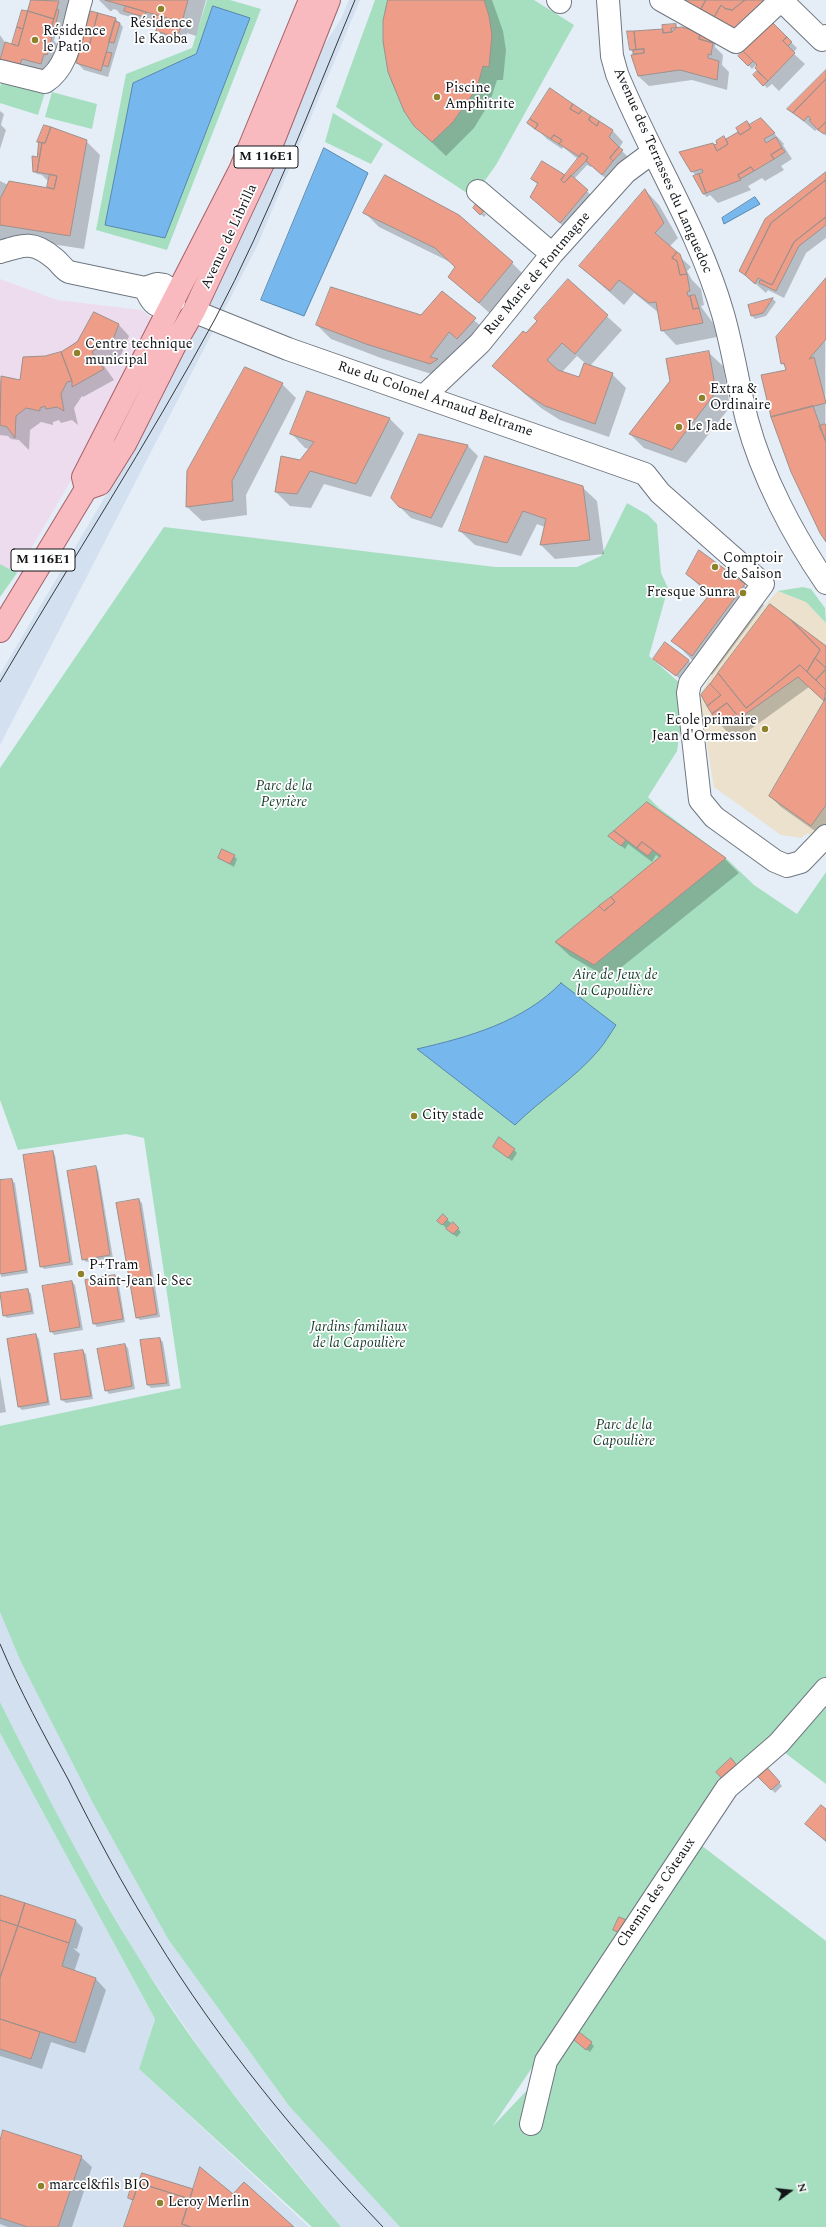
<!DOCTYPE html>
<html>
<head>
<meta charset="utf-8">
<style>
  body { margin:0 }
  #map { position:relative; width:826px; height:2227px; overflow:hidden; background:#e5edf7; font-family:Spectral,serif }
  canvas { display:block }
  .north { position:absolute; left:770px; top:2171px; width:40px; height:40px; -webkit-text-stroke:3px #fff; paint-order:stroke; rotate:75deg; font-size:11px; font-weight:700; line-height:16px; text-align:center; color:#121518 }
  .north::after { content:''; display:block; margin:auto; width:14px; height:18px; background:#121518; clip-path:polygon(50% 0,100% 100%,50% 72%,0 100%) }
</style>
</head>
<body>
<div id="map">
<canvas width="826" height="2227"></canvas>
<div class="north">N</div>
</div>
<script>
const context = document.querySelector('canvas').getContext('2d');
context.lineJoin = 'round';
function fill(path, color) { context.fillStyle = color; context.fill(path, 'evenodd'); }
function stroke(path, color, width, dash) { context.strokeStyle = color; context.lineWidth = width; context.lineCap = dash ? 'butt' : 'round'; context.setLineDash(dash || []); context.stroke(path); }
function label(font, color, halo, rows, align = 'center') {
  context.font = font + ' Spectral,serif'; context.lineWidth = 3.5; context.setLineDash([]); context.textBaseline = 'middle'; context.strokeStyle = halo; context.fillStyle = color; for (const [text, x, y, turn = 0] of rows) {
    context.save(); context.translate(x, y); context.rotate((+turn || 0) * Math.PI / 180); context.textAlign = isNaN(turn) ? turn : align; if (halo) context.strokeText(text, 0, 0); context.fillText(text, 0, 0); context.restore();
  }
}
fill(new Path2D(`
  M349 0H360L257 246 0 745V674L157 409 236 236 302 80 341 19Z
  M0 1612 20 1660 168 1939 289 2106 400 2227H341L216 2072 140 1961 63 1828 0 1702Z
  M0 1733 155 2019 139 2069 309 2227H0Z`), '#d3e0f0');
fill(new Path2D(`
  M0 279 57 300 142 310 155 321 84 458 17 573 0 564Z`), '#ecdcee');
fill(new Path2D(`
  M778 591 806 602 826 623V825L815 839 808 833 801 838 781 835 714 787 699 697 727 647Z`), '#ebe1cc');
fill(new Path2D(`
  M207 0H230L261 9 167 250 96 230 126 74 192 48Z
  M375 0H534L574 25 496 165 473 197 336 107Z
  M3 78 46 89 38 115 0 103V87Z
  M52 92 97 104 92 129 45 117Z
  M333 113 383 144 371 164 325 142Z
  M627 503 648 515 657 524 661 573 668 588 649 656 681 684 683 713 677 751 648 797 659 808 727 859 754 885 797 914 826 872V1680L633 1918 492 2127 554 2062 697 1842 826 1941V2227H400L289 2106 168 1939 94 1805 20 1660 0 1612V1426L181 1388 144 1138 126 1134 18 1150 0 1100V768L164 527 495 567H577L601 556Z
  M0 564 17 573 0 597Z
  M803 587 811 589 825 608 826 623 806 602 778 591Z
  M826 1701V1784L780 1749Z
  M0 1702C44 1790 88 1877 140 1960 198 2055 270 2141 341 2227H312L139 2069 155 2019 0 1733Z`), '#a6dfc0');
const water = new Path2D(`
  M213 6 250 18 165 238 105 225 133 83 196 54Z
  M324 148 368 173 304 316 261 300Z
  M755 197 760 204 724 224 722 218Z
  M561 983 616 1025C610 1034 605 1043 598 1051 574 1079 541 1099 515 1125L417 1049C469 1037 523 1022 561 983Z`);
fill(water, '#76b8ed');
stroke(water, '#5887ad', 1);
fill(new Path2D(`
  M29 0H70L63 36 56 34 54 41 62 49 52 74 1 59 0 63V35L6 44 15 46 13 44 31 1Z
  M99 0H206L196 36 187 33 186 39 181 38 179 43 164 38 151 23 120 14 117 10 113 9 112 11H110Z
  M389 0H492L503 31 506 50 503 80H497L490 102 474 128 446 156 421 132 405 111 392 83 388 72 384 41 385 9Z
  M116 19 123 27 108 77 84 70 77 63Z
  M769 20 797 48 793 53 805 64 779 91 772 84 767 88 754 75 758 71V66L757 64 752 69 740 56 762 33Z
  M676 25 679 29 716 40 715 47 723 55 722 65 729 72 727 90 692 80 649 86 638 76 636 55 631 50 662 30Z
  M826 71V136L818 128 815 131 789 109Z
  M574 106 613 131 623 142 619 148 629 158 613 185 592 166 591 167 587 165 574 179 598 202 571 233 531 197 538 185 532 179 565 176 579 160 563 147 562 149 547 139 540 132Z
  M0 111 4 114 1 125 6 130 0 149Z
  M747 122 750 126 771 130 784 144 783 145 792 159 781 166 784 170 765 181 762 178 748 186 751 190 718 203 710 195 707 197 703 194 696 176 692 171 723 137 726 140 739 132Z
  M86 141 100 155 84 249 6 237 3 244 0 242V181L8 185 50 189 48 187 49 182 42 175 37 174 34 171 38 158V142Z
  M826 173V238L806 253 784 298 768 290 766 293 741 271Z
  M646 191 659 205 678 238 669 247 691 267 687 271 692 280 701 289 704 305 701 306 702 308 713 323 717 337 676 345 662 330 659 313 634 293 624 305 580 266Z
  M476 205 486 215 484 217 474 208Z
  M365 213 512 263 526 277 494 317 449 277 456 268 450 262 379 227Z
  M826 279 825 370 826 540 786 368 782 363Z
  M568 281 622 330 590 366 612 374 626 388 609 437 560 420 541 408 493 366 526 335ZM577 356 585 363 579 378 562 372Z
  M442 293 489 333 444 378 381 358 331 339 317 325 421 317Z
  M773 299 776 302 766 316 755 319 752 316 750 306Z
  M95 313 119 325 129 336 119 360 112 357 102 363 114 380 83 397 82 396 74 408 78 425 72 420 61 423 59 420 53 422V425L41 422 30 430 29 450 19 440 11 439 8 436 0 435V382L2 377 21 381 45 357 61 353 81 338Z
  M708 352 723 366 730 407 686 463 644 448 630 434Z
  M282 384 296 398 246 495 247 515 202 521 187 507 188 471Z
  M307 392 390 419 404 433 371 497 324 484 311 508 290 506 276 492 309 449 305 448 291 433Z
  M467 445 478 456 442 528 411 518 400 507Z
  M582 487 597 501 604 554 555 559 541 545 545 527 537 524 521 556 475 545 460 531Z
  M699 551 744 585 764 605 712 675 693 661 673 640 710 596 687 574Z
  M826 647V831L822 836 781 807 770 796 825 702 809 687 748 731 730 735 720 724Z
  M654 659 688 660 695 667 684 682Z
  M647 803 725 859 739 873 608 978 570 956 556 943 660 858 656 855 652 862 628 844 625 849 609 836Z
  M234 856 237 859 234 867 219 858Z
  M497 1150H514L517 1153 512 1161Z
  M52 1152 55 1155 73 1265 44 1269 41 1266Z
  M95 1167 98 1170 113 1258 86 1262 83 1259Z
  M11 1180 15 1183 28 1273 1 1277 0 1181Z
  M139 1200 142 1203 160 1317 140 1320 136 1317Z
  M443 1216 451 1223 446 1228 442 1224Z
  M453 1224 461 1232 457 1237 451 1233Z
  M115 1276 118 1279 125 1322 97 1327 94 1323Z
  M72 1282 75 1285 83 1330 54 1335 51 1331Z
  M28 1290 31 1294 34 1314 7 1318 4 1315Z
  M36 1335 39 1339 50 1405 22 1410 19 1407Z
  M160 1339 163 1342 170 1386 151 1388 148 1385 141 1341Z
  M125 1345 128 1348 135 1389 109 1394 106 1390Z
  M83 1351 86 1354 93 1399 66 1403 62 1400Z
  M0 1376 6 1412 0 1413Z
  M763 1765 782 1786 775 1793 755 1772Z
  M826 1810V1842L806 1824Z
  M0 1896 76 1921 83 1928 77 1949 73 1948 80 1954 74 1972 96 1979 106 1990 85 2053 51 2042 42 2069 0 2056Z
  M578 2043H591L594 2046 590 2052Z
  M0 2144 81 2157 92 2167 72 2227H8L0 2224Z`), '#0003');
const building = new Path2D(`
  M31 0 59 1 54 19 28 11Z
  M105 0H188L182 22Z
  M388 0H484L489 16 492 35 489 67 483 66 477 88 453 122 432 142 414 126 404 111 388 72 383 41V21Z
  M686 0H706L700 11 685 2Z
  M706 0H745L732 10 726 9 721 5 713 19 700 11Z
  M745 0H766L736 31 713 19 721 5 724 8 732 10Z
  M126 6 146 12 144 17 124 11Z
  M57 9 59 10 55 27 52 26Z
  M22 10 28 11 23 29 17 27Z
  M28 11 54 19 52 26 46 24 43 35 52 37 47 55 44 54 41 64 22 59 20 65 0 60 5 42 18 46Z
  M91 11 98 13 89 46 81 44Z
  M98 13 116 18 101 71 76 63 81 44 89 46Z
  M153 14 182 22 179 33 174 31 172 36 156 31 157 26 150 24Z
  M769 19 787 37 783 41 795 53 768 81 755 68 757 65 743 51 761 33Z
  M115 21 120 23 114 43 109 42Z
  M46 24 49 25 46 36 43 35Z
  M676 24V28H671L672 32 663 33 662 25Z
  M17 27 23 29 18 46 12 44Z
  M682 27 701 33 699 39 713 43 711 55 708 54V58L719 61 717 80 680 70 638 76 631 55 644 53V49L636 50 634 31 663 29V33L672 32 676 28Z
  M627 31H634L636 50H630Z
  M701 33 713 36V43L699 39Z
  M787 37 792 42 788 46 783 41Z
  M644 49V53L633 54V50Z
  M743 51 753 61 748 66 738 56Z
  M107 52 112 53 108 67 103 65Z
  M826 70V79L793 113 787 109Z
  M757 71 768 81 763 86 753 75Z
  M826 79V122L818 130 809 120 811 119 808 116 804 121 793 113Z
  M550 88 573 104 570 109 579 114 582 110 591 116 589 120 597 126 599 121 613 130 609 137 619 147 610 158 613 161 602 175 586 161 588 157 582 153 580 157 559 144 562 140 554 135 551 139 535 129 538 124 530 119Z
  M573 104 582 110 579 114 570 109Z
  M591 116 599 121 597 126 589 120Z
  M761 118 775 133 764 139 766 143 776 137 782 148 771 155 774 159 754 171 751 167 738 175 741 180 706 193 699 174 703 172 702 169 691 172 679 152 713 143 717 151 728 144 726 139 738 132 740 135 751 128 749 125Z
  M530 119 538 124 535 129 527 123Z
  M747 121 751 128 740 135 736 128Z
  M826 122V132L824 134 818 130Z
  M44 125 51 127 45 143 37 142Z
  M51 127 87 140 70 236 0 225V199L9 181 54 189 57 176 37 172 42 143H45Z
  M554 135 562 140 559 144 551 139Z
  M724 136 728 144 717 151 714 145 717 144 716 141Z
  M39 142 42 143 37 172H33L32 156 37 157Z
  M619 147 623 150 613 161 610 158Z
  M782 148 785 152 774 159 771 155Z
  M582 153 588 157 586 161 564 183 561 180Z
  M542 161 565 175 561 180 564 183 571 175 588 190 560 223 530 197 538 183 531 179Z
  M751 167 754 171 740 179 738 175Z
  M826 172V180L771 223 745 275 739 271 765 219Z
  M50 174 57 176 54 189 47 187Z
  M699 174 706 193 703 194 693 176Z
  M385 175 459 215 513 262 479 303 448 277 455 267 435 248 363 213Z
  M826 180V217L794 242 772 285 758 278 755 284 745 275 771 223Z
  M645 189 664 223 655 233 677 252 672 258 677 261 680 275 687 274 690 291 687 292 688 296H690L693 309 699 308 703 323 661 331 656 302 649 303 619 280 610 291 579 266Z
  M476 204 484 211 480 215 473 208Z
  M826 217V225L799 246 776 291 759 283 760 280 772 285 794 242Z
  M677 252 680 254 687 274 680 275 677 261 672 258Z
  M826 278V339L809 359 814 357 826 403 771 417 761 375 786 370 784 363 781 364 776 337Z
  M568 279 608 315 575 354 562 343 547 360 558 370 579 377 584 363 613 373 595 424 545 406 526 394 492 366 523 331 526 333 537 321 534 318Z
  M331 287 421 315 442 291 476 318 457 339 449 332 430 357 438 359 430 364 366 344 316 325Z
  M695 295 699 308 693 309 690 296Z
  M773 298 763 313 751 316 748 305Z
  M94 312 119 324 109 350 100 346 92 352 104 369 72 387V381L61 352 77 342Z
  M709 351 716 392 672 450 629 434 670 381 666 359Z
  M61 352 72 381 67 382 61 394 64 411 57 407 46 409 45 406 40 408V411L26 408 16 416 15 438 7 427 0 425 1 376 20 380 23 357 45 356Z
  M245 367 283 383 232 481 233 501 186 507 187 471Z
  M307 391 390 418 356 484 310 471 297 494 275 492 281 456 300 460 314 442 290 434Z
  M813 406 826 442V542L820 533 791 472 771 417Z
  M825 424 826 425V442L819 426Z
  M419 434 468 445 431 518 399 507 391 498Z
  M485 456 583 486 590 540 540 545 546 519 523 511 507 543 459 531Z
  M699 550 745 584 692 656 671 641 711 593 686 574Z
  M770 604 790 619 820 650 807 672 800 665 746 708 718 673Z
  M790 619 826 646V668L815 658 820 650Z
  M665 642 689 660 676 676 653 659Z
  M815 658 826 668 816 680 807 672Z
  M800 665 826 690 824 701 798 677 737 720 728 722 737 715 727 703 712 714 707 706 721 695 710 684 718 673 746 708Z
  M826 670V690L816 680Z
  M710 684 721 695 707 706 701 695Z
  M826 698V805L811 826 769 796Z
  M727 703 737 715 728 722 719 725 712 714Z
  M647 802 726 858 594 965 555 942 599 906 604 911 615 902 611 897 661 856 642 842 637 848 614 831Z
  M614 831 626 840 621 846 608 836Z
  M642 842 653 850 648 856 637 848Z
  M222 849 235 855 230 864 218 858Z
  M611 897 615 902 604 911 599 906Z
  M499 1137 515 1149 508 1158 493 1147Z
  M53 1151 70 1262 40 1267 23 1155Z
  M96 1166 110 1255 82 1260 67 1171Z
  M12 1179 26 1270 0 1274V1180Z
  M139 1199 157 1314 136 1318 116 1203Z
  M443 1214 448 1219 442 1225 437 1221Z
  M453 1222 459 1228 453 1234 446 1229Z
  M115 1275 123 1319 93 1324 85 1280Z
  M72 1281 80 1327 50 1332 42 1286Z
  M28 1289 32 1311 3 1316 0 1293Z
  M36 1334 48 1402 18 1407 7 1339Z
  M160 1338 167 1383 147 1385 140 1340Z
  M125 1344 132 1386 105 1391 97 1349Z
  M83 1350 91 1396 61 1400 54 1354Z
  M731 1758 739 1768 724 1781 716 1772Z
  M763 1763 780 1782 771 1790 753 1772Z
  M821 1805 826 1809V1841L805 1824Z
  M0 1895 25 1903 18 1926 0 1920Z
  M25 1903 76 1920 69 1943 18 1926Z
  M619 1917 629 1921 623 1934 613 1930Z
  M0 1920 18 1926 0 1978Z
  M18 1926 69 1943 62 1966 96 1978 75 2043 0 2019V1978Z
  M0 2019 40 2032 31 2059 0 2049Z
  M579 2032 592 2042 586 2050 574 2040Z
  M3 2130 82 2156 58 2227H28L0 2218V2141Z
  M200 2167 233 2194 244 2182 294 2227H191L182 2224Z
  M142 2173 193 2189 190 2199 139 2183Z
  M133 2181 139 2183 133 2200 128 2198Z
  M139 2183 190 2199 182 2224 191 2227H124Z`);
fill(building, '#ed9d88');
stroke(building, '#9d918d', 1);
const minor = new Path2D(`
  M558 0 560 2
  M608 0 612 56 617 74C650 155 699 230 723 314 733 349 738 385 747 420 762 476 793 535 826 583
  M661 0 736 42 781 0
  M781 0 822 40 826 36
  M0 71 45 82C71 66 72 27 81 0
  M478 191 552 254
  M0 252C25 244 34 241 55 259 61 264 63 269 69 272L145 288
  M157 284 164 285 173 291 174 301C157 311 153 305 145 288Z
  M203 315 288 349 645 474 660 493 763 584 690 683 688 693 700 800 714 817 775 861 787 866 801 862 826 836
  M424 396 480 343 552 254 626 172 653 152
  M531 2124 546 2061 727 1788 779 1743 826 1689`);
const major = new Path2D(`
  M86 489 83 477 240 170 310 0
  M0 631 86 489 100 484 125 444 180 335 194 311 272 144 329 0`);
stroke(minor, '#6f767f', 24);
stroke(major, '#a46269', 24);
stroke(minor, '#fff', 22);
stroke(major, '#f8b9bf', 22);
stroke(new Path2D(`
  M0 682C71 561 148 443 215 319 269 217 310 107 355 0
  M0 1644C20 1691 44 1735 68 1779 95 1833 123 1886 155 1937 219 2042 298 2138 383 2227`), '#363a3e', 1);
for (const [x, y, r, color] of [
  [161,9,4,"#8d8129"],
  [35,40,4,"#8d8129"],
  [437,97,4,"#8d8129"],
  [77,353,4,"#8d8129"],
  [702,398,4,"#8d8129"],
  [679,427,4,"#8d8129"],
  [715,567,4,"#8d8129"],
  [743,593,4,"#8d8129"],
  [765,729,4,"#8d8129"],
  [414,1116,4,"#8d8129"],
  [81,1274,4,"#8d8129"],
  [41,2186,4,"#8d8129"],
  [160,2203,4,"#8d8129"]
]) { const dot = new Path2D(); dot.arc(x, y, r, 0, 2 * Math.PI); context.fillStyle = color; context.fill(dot); stroke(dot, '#fff', 1.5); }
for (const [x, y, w] of [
  [266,157,64],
  [43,560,64]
]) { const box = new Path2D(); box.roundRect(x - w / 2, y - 11, w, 22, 3); context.fillStyle = '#fff'; context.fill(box); stroke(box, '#121518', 1); }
label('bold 13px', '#121518', null, [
  ["M 116E1",266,157],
  ["M 116E1",43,560]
]);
label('14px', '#121518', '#fff', [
  ["Résidence",161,24,"center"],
  ["le Kaoba",161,40,"center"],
  ["Résidence",43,32],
  ["le Patio",43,48],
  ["Piscine",445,89],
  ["Amphitrite",445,105],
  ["Centre technique",85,345],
  ["municipal",85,361],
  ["Extra &",710,390],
  ["Ordinaire",710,406],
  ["Le Jade",687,427],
  ["Comptoir",723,559],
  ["de Saison",723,575],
  ["Fresque Sunra",735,593,"right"],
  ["Ecole primaire",757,721,"right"],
  ["Jean d'Ormesson",757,737,"right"],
  ["City stade",422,1116],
  ["P+Tram",89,1266],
  ["Saint-Jean le Sec",89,1282],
  ["marcel&fils BIO",49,2186],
  ["Leroy Merlin",168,2203]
], 'left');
label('14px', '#121518', '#fff', [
  ["Avenue des Terrasses du Languedoc",662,171,66],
  ["Avenue de Librilla",230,237,-65],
  ["Rue Marie de Fontmagne",538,274,-50],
  ["Rue du Colonel Arnaud Beltrame",435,400,19],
  ["Chemin des Côteaux",657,1893,-56]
]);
label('italic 14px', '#183c2b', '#fff', [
  ["Parc de la",284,787],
  ["Peyrière",284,803],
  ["Aire de Jeux de",615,976],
  ["la Capoulière",615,992],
  ["Jardins familiaux",359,1328],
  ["de la Capoulière",359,1344],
  ["Parc de la",624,1426],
  ["Capoulière",624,1442]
]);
</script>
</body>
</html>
